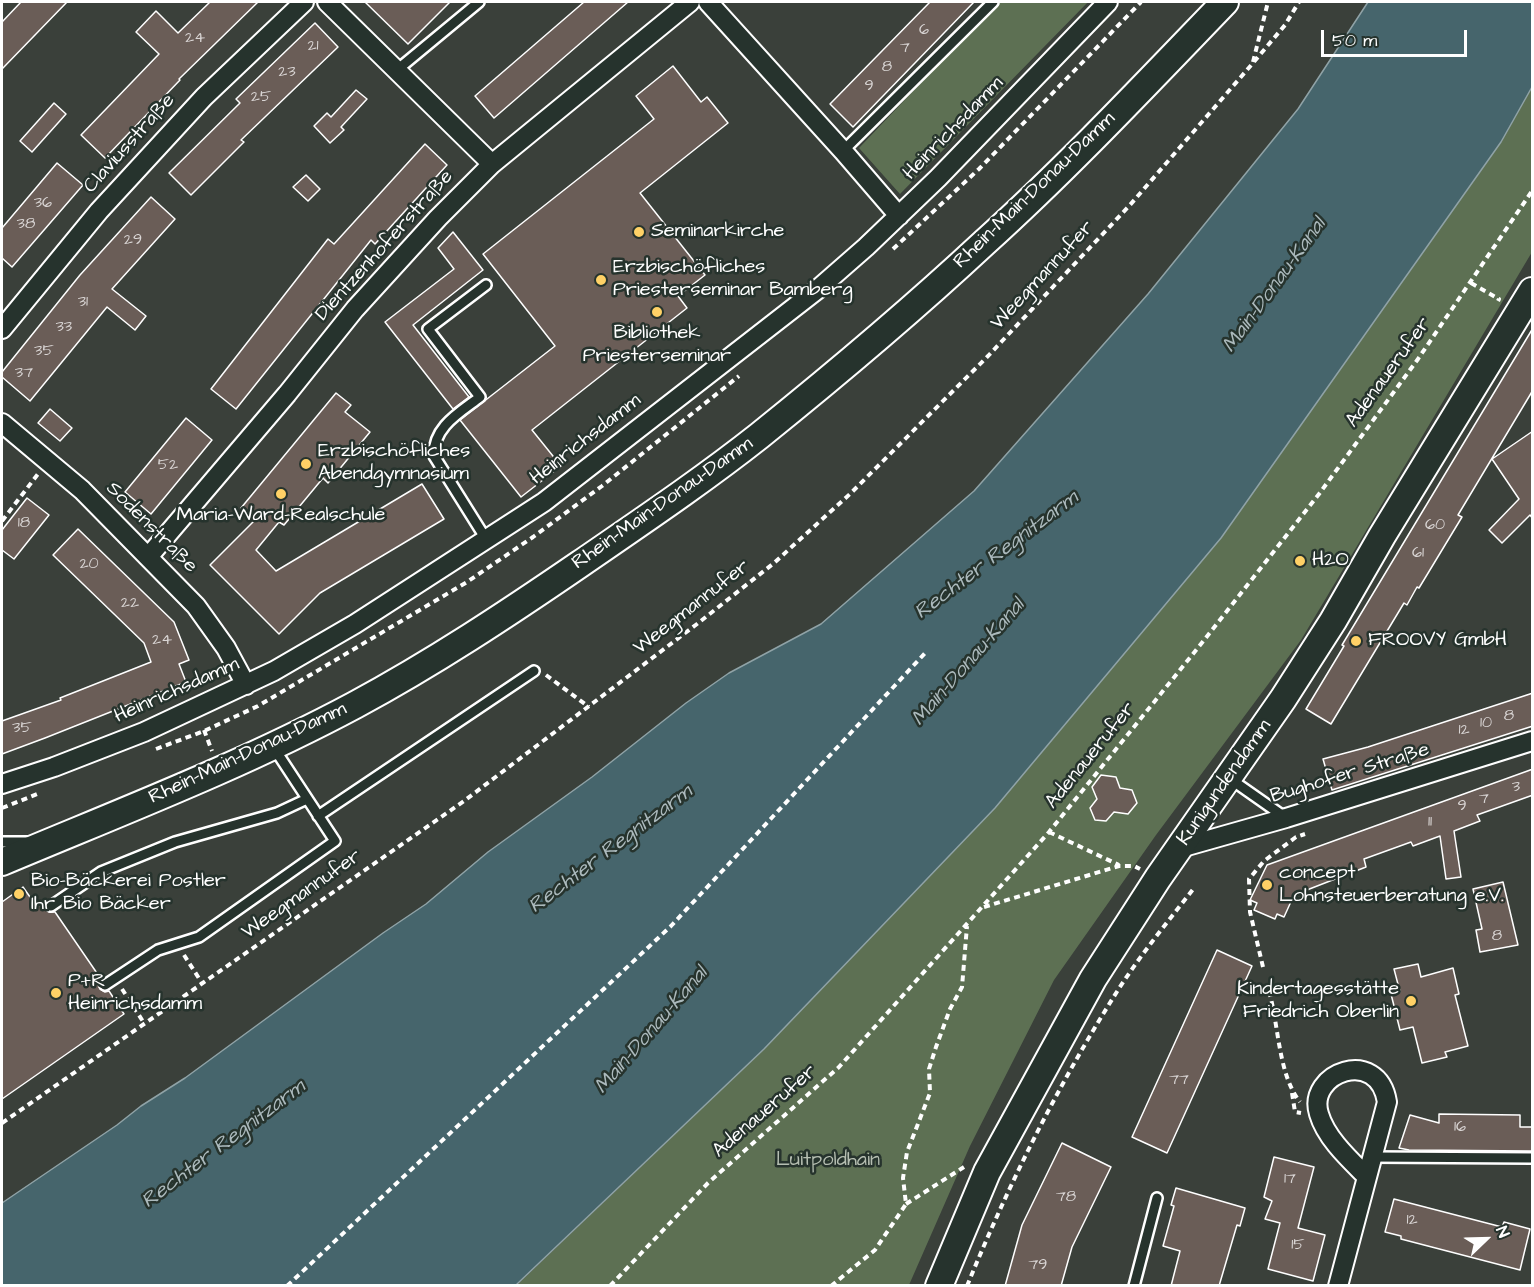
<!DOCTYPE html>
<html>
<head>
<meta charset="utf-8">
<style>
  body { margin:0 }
  #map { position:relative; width:1534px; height:1287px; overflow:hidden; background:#3a403a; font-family:"Architects Daughter",sans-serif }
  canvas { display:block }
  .frame { position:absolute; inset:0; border:3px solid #fff; pointer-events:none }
  .north { position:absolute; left:1456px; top:1209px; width:60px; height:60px; -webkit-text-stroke:4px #26332d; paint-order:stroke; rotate:67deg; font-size:16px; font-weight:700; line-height:24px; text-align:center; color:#fff }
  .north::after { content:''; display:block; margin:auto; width:21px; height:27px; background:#fff; clip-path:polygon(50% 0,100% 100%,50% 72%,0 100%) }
  .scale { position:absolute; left:1321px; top:30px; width:146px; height:27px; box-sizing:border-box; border:3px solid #fff; border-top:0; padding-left:8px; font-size:18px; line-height:21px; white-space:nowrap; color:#fff; -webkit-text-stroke:4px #26332d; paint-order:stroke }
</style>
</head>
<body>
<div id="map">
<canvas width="1534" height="1287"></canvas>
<div class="frame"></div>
<div class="north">N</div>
<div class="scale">50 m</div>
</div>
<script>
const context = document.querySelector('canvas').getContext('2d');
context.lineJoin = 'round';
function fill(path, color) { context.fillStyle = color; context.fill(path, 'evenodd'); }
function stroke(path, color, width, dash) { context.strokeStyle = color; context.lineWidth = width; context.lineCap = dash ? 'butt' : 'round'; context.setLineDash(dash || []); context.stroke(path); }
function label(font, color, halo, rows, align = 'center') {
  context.font = font + ' "Architects Daughter",sans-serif'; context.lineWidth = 5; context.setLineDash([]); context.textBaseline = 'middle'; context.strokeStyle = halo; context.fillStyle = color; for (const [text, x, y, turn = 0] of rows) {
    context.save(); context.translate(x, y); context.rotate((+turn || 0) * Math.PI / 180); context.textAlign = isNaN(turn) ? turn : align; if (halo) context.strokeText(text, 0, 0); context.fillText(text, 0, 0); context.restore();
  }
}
fill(new Path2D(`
  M998 2H1088L900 194 859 148Z
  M1532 87V252L1301 640 1156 835 1054 980 970 1146 909 1285 516 1286 764 1049 995 808 1221 538 1501 142Z`), '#5d7053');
const water = new Path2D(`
  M1368 2H1532V87L1501 142 1221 538 995 808 764 1049 516 1285H2V1203L117 1125 141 1106 185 1078 383 933 426 904 488 852 592 777 686 703 729 673 821 624 974 491 1148 294 1298 109Z`);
fill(water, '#46656c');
stroke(water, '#90a3a7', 1.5);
const building = new Path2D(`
  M21 2H67L2 69V22Z
  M210 2H258L179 79 180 80 105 158 81 135 159 54 136 32 156 11 178 33Z
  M365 2H450L408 44Z
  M584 2H628L494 118 475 96Z
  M930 2H974L853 127 830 104Z
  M315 23 338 47 241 140 244 142 191 195 169 173 240 103 236 99Z
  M673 66 701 102 707 97 728 123 640 193 705 275 678 296 687 308 532 430 561 466 521 497 460 420 555 346 483 254 654 119 636 96Z
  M356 90 367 99 341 127 344 130 330 143 314 126 327 113 331 117Z
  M54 103 66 114 32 152 20 141Z
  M425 144 447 165 375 244 371 240 236 409 211 389 328 239 334 244Z
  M57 163 83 185 12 267 2 258V228Z
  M306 175 320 189 308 201 293 187Z
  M151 197 175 219 112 289 146 316 135 330 107 307 30 401 2 377V372L80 275Z
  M453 232 483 270 413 325 469 397 453 409 385 322 454 269 438 248Z
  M1533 328V390L1458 515 1462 517 1419 588 1417 587 1407 605 1404 603 1331 724 1306 709 1344 646 1342 645Z
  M336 393 351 405 345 412 370 432 328 483 323 478 284 525 279 522 256 550 276 571 422 484 444 519 320 593 279 634 210 565 255 520 241 508Z
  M50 409 72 428 60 441 38 423Z
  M186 418 212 440 151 514 125 492Z
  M1533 431V519L1530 515 1502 543 1489 530 1519 499 1492 459Z
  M27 498 49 515 14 559 2 550V530Z
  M78 529 174 622 189 660 179 664 186 682 45 738 2 754V721L61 700 60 698 151 662 144 643 53 555Z
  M1533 693V726L1332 790 1323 759 1368 747Z
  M1533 769V795L1477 815 1480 821 1454 831 1461 877 1446 879 1440 836 1413 846 1411 842 1364 859 1366 867 1294 895 1284 917 1277 914 1275 919 1254 910 1257 903 1250 900 1267 865Z
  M1101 775 1116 777 1120 788 1132 790 1137 803 1128 814 1114 812 1106 821 1095 820 1090 808 1097 799 1092 787Z
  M1503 882 1518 945 1480 952 1476 930 1482 929 1473 889Z
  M23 887 37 907 47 900 45 909 49 912H55L101 979 98 985 100 989 105 992 109 991 124 1014 2 1099V902Z
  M1217 950 1252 966 1167 1153 1132 1137Z
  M1418 964 1421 977 1453 968 1459 994 1455 995 1468 1046 1445 1052 1447 1057 1422 1063 1413 1027 1400 1030 1391 994 1400 992 1394 969Z
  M1439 1114 1520 1115V1127H1533V1151L1409 1150 1399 1148 1410 1115 1439 1123Z
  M1062 1143 1111 1167 1072 1247 1061 1286H1005L1022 1225Z
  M1274 1157 1314 1167 1298 1228 1325 1235 1313 1281 1268 1269 1280 1223 1265 1219 1272 1201 1264 1197Z
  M1176 1188 1245 1208 1240 1226 1237 1225 1219 1286H1171L1180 1251 1163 1246 1174 1206 1171 1205Z
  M1394 1199 1502 1227 1504 1222 1530 1229 1520 1270 1401 1239V1236L1385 1232Z`);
fill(building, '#6a5d57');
stroke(building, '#fff', 1.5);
const lane = new Path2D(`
  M397 70 479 2
  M843 151 993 2
  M486 285 428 329 480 397C459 413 433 427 434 456L486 539
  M1229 778 1286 818
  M318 816 534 671
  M2 842H28
  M51 906 101 872 175 842 277 813 307 799
  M105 985 158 950 199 937 335 841 274 748
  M1372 1157 1532 1158
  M1134 1286 1157 1198`);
const street = new Path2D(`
  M327 2 492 164
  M708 2 843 151 899 216
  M2 329 99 211 204 97 304 2
  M2 423 82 490 196 606 226 648 246 685
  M149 556 287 394 355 309 438 218 492 164 690 2
  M2 784 54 767 144 732 274 671 355 624 544 502 818 289 866 247 938 178 1108 2
  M1180 848 1286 818 1532 741
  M1338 1286 1387 1102C1378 1046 1306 1073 1319 1114 1326 1138 1349 1159 1366 1176`);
const secondary = new Path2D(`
  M2 862C121 812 241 766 355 705 433 663 507 614 580 564 641 522 702 481 759 436 836 374 912 310 984 243 1068 167 1147 83 1225 2
  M939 1286 987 1172 1093 979 1158 878 1283 699 1333 621 1382 536 1532 291`);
stroke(lane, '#fff', 14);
stroke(street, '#fff', 22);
stroke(secondary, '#fff', 30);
stroke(new Path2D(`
  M1253 62 1268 2
  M893 249 979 169 1141 2
  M1471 283 1499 299 1498 301
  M2 521 38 474
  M546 675 589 707
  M204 730 212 751
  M156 749 204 731 258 706 467 582 533 537 602 486 739 376
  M2 808 40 793
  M1049 832 1119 865
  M984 907 1119 866H1134L1140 869
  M184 955 202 983
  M1263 967 1250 912 1249 879 1264 861 1296 837 1305 834
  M122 989 144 1023
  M1269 991C1279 1026 1278 1074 1300 1102
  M1292 1093 1295 1112 1301 1113
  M2 1123 464 801 697 624 774 563 851 493 988 356 1130 205 1253 63 1285 25 1299 2
  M906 1204 964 1167
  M287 1286 671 926 927 651
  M610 1286 708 1183 839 1067 1049 832 1205 639 1319 494 1418 359 1532 191
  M831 1286 875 1250 906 1204 903 1178 907 1152 930 1093 929 1069 936 1047 950 1009 962 987 967 926
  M967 1286C1008 1186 1056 1089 1113 998 1137 959 1166 924 1194 888`), '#fff', 4, [6, 4.5]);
stroke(lane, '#26332d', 9);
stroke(street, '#26332d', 18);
stroke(secondary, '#26332d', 26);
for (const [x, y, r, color] of [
  [639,232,6,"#ffd166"],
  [601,280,6,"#ffd166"],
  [657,312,6,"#ffd166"],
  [306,464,6,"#ffd166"],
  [281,494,6,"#ffd166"],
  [1300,561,6,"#ffd166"],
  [1356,641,6,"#ffd166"],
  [1267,885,6,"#ffd166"],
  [19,894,6,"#ffd166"],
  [56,993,6,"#ffd166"],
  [1411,1001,6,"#ffd166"]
]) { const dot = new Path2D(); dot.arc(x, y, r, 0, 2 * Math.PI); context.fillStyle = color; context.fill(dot); stroke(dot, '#26332d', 2); }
label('16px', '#dad6d5', null, [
  ["6",924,31],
  ["24",195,39],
  ["21",313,47],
  ["7",905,49],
  ["8",887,68],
  ["23",287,73],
  ["9",869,87],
  ["25",261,98],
  ["36",43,204],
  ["38",26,225],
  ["29",133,241],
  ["31",83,303],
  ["33",64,328],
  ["35",44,352],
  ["37",24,374],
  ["52",168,466],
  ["18",24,524],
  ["60",1435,526],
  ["61",1418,554],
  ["20",89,565],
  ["22",130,604],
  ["24",162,641],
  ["8",1509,717],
  ["10",1486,724],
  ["35",22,729],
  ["12",1464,731],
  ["3",1516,788],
  ["7",1484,800],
  ["9",1462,807],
  ["11",1430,823],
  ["8",1497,937],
  ["77",1179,1081],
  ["16",1460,1128],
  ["17",1290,1180],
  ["78",1066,1198],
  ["12",1412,1221],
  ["15",1298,1246],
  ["79",1038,1266]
]);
label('20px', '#fff', '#26332d', [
  ["Heinrichsdamm",954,129,-46],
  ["Claviusstraße",130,144,-48],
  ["Rhein-Main-Donau-Damm",1035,191,-44],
  ["Dientzenhoferstraße",385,246,-48],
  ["Weegmannufer",1043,276,-47],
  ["Adenauerufer",1389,373,-54],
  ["Heinrichsdamm",586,440,-38],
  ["Rhein-Main-Donau-Damm",663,504,-35],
  ["Sodenstraße",151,528,45],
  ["Weegmannufer",692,608,-38],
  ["Heinrichsdamm",177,691,-24],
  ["Rhein-Main-Donau-Damm",248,754,-25],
  ["Adenauerufer",1091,756,-51],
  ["Bughofer Straße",1350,774,-17],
  ["Kunigundendamm",1225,783,-55],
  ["Weegmannufer",302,895,-35],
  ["Adenauerufer",765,1112,-41]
]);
label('20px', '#fff', '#26332d', [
  ["Seminarkirche",651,232],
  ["Erzbischöfliches",613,268],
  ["Priesterseminar Bamberg",613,291],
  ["Bibliothek",657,334,"center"],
  ["Priesterseminar",657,357,"center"],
  ["Erzbischöfliches",318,452],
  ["Abendgymnasium",318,475],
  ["Maria-Ward-Realschule",281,516,"center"],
  ["H2O",1312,561],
  ["FROOVY GmbH",1368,641],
  ["concept",1279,874],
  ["Lohnsteuerberatung e.V.",1279,897],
  ["Bio-Bäckerei Postler",31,882],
  ["Ihr Bio Bäcker",31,905],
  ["P+R",68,982],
  ["Heinrichsdamm",68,1005],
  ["Kindertagesstätte",1399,990,"right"],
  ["Friedrich Oberlin",1399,1013,"right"]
], 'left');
label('20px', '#b6bfb2', '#26332d', [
  ["Luitpoldhain",828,1161]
]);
label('italic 21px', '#acbabd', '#26332d', [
  ["Main-Donau-Kanal",1275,286,-54],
  ["Rechter Regnitzarm",997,556,-37],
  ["Main-Donau-Kanal",969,663,-49],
  ["Rechter Regnitzarm",611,850,-37],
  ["Main-Donau-Kanal",652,1031,-49],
  ["Rechter Regnitzarm",224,1145,-37]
]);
</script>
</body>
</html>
